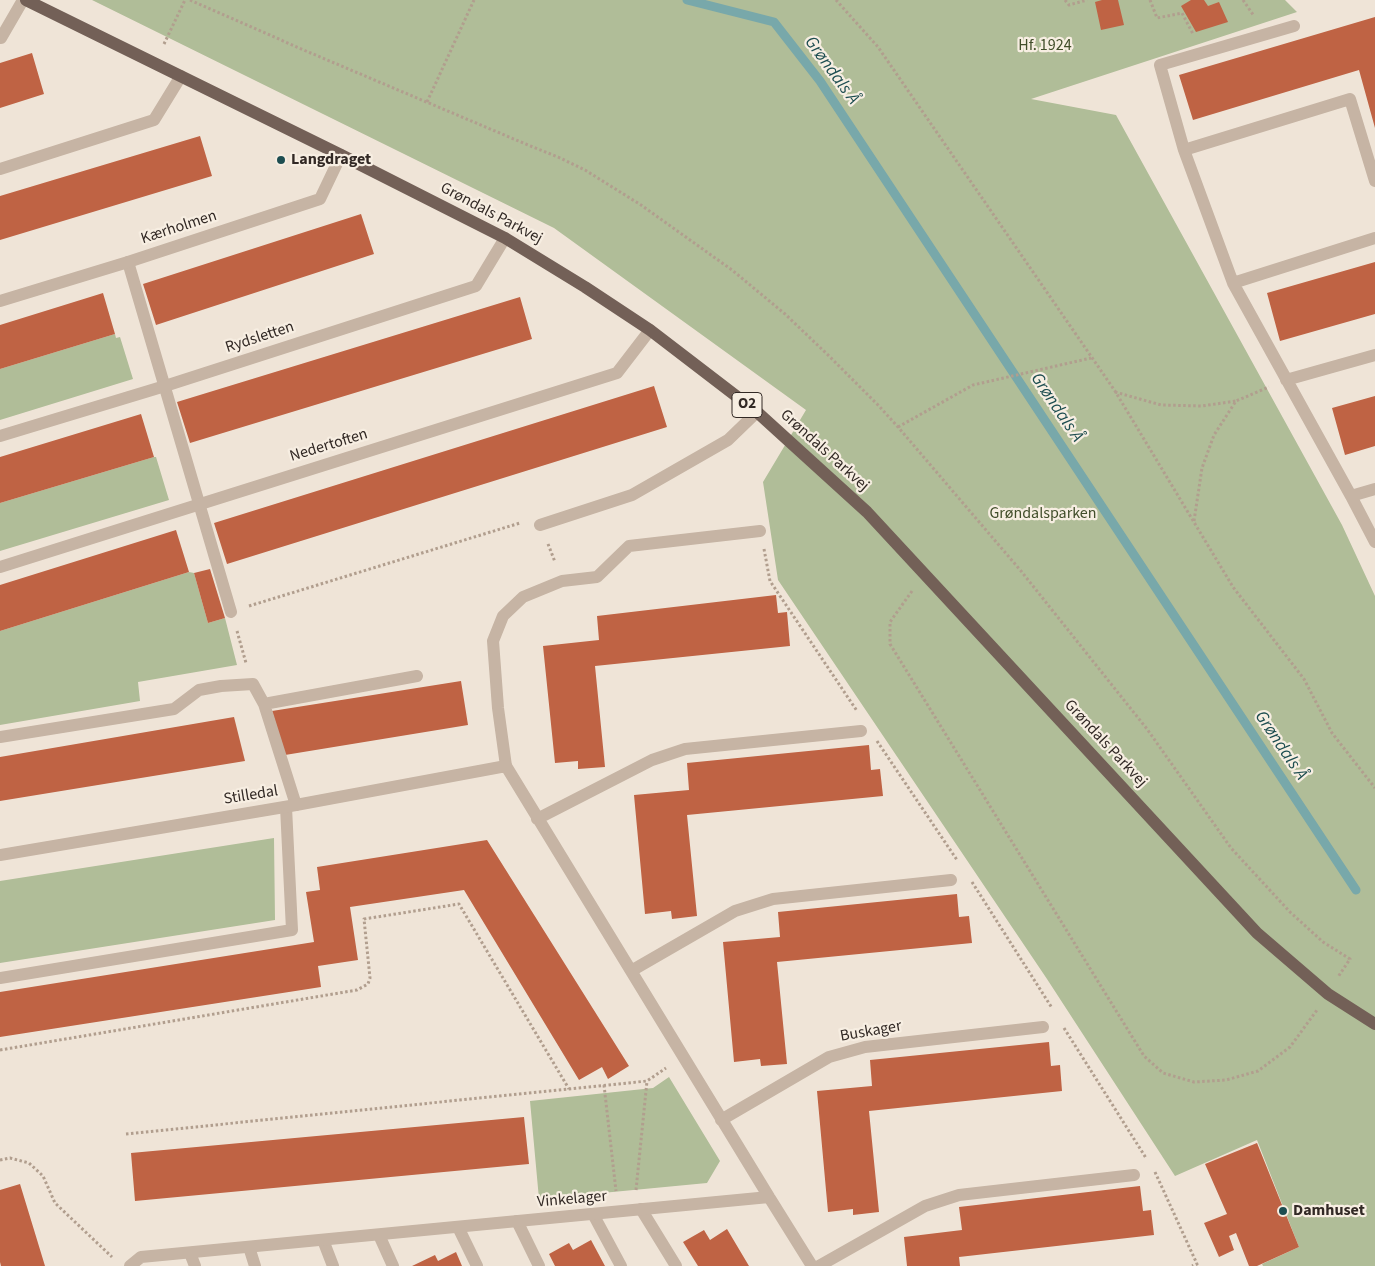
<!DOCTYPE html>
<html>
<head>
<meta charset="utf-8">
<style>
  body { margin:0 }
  canvas { display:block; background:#efe4d7 }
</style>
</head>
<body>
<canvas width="1375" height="1266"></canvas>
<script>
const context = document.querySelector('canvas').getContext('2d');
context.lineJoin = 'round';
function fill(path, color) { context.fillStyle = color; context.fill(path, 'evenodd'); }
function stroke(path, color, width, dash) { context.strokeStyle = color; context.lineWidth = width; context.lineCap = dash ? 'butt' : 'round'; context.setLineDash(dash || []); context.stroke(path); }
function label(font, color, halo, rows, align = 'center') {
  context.font = font + ' "Source Sans 3",sans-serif'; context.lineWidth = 4.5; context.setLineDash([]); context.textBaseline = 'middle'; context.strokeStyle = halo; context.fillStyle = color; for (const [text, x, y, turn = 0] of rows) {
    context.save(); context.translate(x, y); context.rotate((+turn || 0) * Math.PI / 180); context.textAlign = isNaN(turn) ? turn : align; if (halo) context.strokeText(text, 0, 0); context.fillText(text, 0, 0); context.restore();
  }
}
fill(new Path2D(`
  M92 0H1285L1297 12 1031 99 1116 115 1342 525 1375 596V1266H1263L1262 1264 1299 1247 1257 1140 1175 1176 1047 979 778 580 763 482 806 410 554 228Z
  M115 334 116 338 120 337 133 379 0 420V369Z
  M154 457H156L169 500 0 551V503Z
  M189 572 194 573 208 623 225 618 237 665 138 682 140 701 0 725V631Z
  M274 838 275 920 0 963V881Z
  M669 1077 720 1161 707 1183 539 1199 530 1101 653 1088Z`), '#b0bd98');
stroke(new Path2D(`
  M687 0 774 22 820 81 1356 890`), '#78a8aa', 9);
fill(new Path2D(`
  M1102 0H1118L1124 25 1101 30 1095 2Z
  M1191 0H1204L1208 6 1219 2 1228 22 1196 32 1181 6Z
  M1375 17V128L1359 70 1193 120 1179 75Z
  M32 53 44 94 0 108V63Z
  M200 136 212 176 0 240V196Z
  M361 214 374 254 156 325 143 284Z
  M1375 262V314L1280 341 1267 293Z
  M103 293 115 334 0 369V325Z
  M520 297 532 339 190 443 177 402Z
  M654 386 667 427 227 564 214 523Z
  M1375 396V446L1345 455 1332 408Z
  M141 414 154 457 0 503V457Z
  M176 530 189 572 0 631V585Z
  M210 569 225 618 208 623 194 573Z
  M776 595 778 613 787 612 790 646 595 666 605 767 578 769V761L555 763 543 646 599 640 597 616Z
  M461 681 468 725 285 755 272 711Z
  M234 717 245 761 0 801V757Z
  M869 745 871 770 880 769 883 796 687 815 697 916 672 919 671 911 645 914 634 795 689 790 687 763Z
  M487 840 629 1066 608 1079 602 1067 579 1080 464 890 350 907 358 960 318 966 321 987 0 1037V992L314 942 306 892 320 890 317 867Z
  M957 894 959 917 969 916 972 943 777 962 787 1064 761 1066 760 1059 734 1062 723 942 780 937 778 912Z
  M1049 1042 1051 1066 1060 1065 1062 1091 869 1111 879 1212 853 1215V1209L828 1212 817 1091 872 1086 870 1060Z
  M524 1117 529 1164 135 1201 131 1153Z
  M1257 1143 1299 1247 1257 1266H1249L1236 1233 1229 1236 1234 1250 1219 1257 1204 1223 1227 1214 1205 1164Z
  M20 1184 45 1266H1L0 1262V1190Z
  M1140 1186 1143 1211 1151 1210 1154 1235 959 1257 960 1266H907L904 1237 962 1230 959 1207Z
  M727 1229 749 1266H698L683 1242 704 1230 710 1240Z
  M591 1240 605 1266H555L549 1254 569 1243 573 1250Z
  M456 1252 462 1266H412L435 1255 438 1261Z`), '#bf6344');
stroke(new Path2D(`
  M190 0 306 51 528 145 558 157 585 170 641 205 732 270 785 314 828 355 878 405 898 427 1021 571 1147 729 1231 848 1290 912 1323 942 1350 959 1338 977
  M836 0 878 47 1115 391 1233 587 1304 679 1332 733 1375 788
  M1065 0 1069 5 1087 0
  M1150 0 1157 18 1182 13 1193 34
  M1243 0 1254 16
  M164 44 185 0
  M427 102 474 0
  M1115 392 1161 405 1202 406 1236 401
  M898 427 973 385 1091 358
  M1194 521 1202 468 1214 435 1236 401 1269 387
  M548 544 555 562
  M764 549 770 581 857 711
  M912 591 890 622V644L1144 1056 1163 1073 1194 1082 1226 1080 1258 1071 1290 1047 1317 1010
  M249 606 520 523
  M237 631 246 663
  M877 741 957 860
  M972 882 1052 1008
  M1064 1028 1146 1158
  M0 1050 357 990 368 984 370 978 364 919 459 904 569 1089
  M604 1085 616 1191
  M126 1134 647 1081 666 1068
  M0 1160 10 1158 29 1163 43 1176 55 1203 112 1257
  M1155 1172 1197 1264 1192 1266
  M636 1190 647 1081`), '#b19e8e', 3, [2.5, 2.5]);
stroke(new Path2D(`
  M1184 150 1160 65 1294 26
  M1375 181 1350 99 1184 150 1233 283 1351 496 1375 542
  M128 262 231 612
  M1233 283 1375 238
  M1286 380 1375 355
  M1351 496 1375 489
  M540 525 632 495 728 440 757 412
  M264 704 417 676
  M0 737 174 709 199 690 221 686 253 684 264 704 296 805
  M506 766 498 708 493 641 503 616 523 597 562 581 597 577 629 546 760 531
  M0 978 292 930 286 807
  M641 1209 676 1266
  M593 1214 621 1266
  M517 1221 539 1266
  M458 1227 477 1266
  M379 1235 393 1266
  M323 1240 333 1266
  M249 1247 255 1266
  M190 1253 195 1266`), '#c6b4a4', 12);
stroke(new Path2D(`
  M0 38H1L23 0
  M0 169 154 120 181 76
  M0 301 128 262 320 199 341 155
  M0 436 165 386 476 286 505 238
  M0 567 617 373 650 330
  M537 819 652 760 685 749 861 731
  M0 855 296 805 506 766 769 1197 812 1266
  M631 971 735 911 773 899 951 880
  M721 1120 829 1057 865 1047 1043 1027
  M130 1266 141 1257 769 1197
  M819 1266 925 1206 959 1195 1134 1175`), '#c6b4a4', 12);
stroke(new Path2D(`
  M26 0 341 155 505 238 585 287 650 330 757 412 867 512 1257 933 1328 994 1375 1024`), '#736057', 12);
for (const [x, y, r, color] of [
  [281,160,5,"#1d4d50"],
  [1283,1211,5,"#1d4d50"]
]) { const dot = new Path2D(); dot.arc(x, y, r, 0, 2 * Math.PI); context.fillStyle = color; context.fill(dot); stroke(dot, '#f7eee2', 2); }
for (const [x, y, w] of [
  [747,405,30]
]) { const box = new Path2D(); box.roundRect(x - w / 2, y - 12.5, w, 25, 4); context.fillStyle = '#f7eee2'; context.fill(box); stroke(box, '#322925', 1); }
label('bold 15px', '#322925', null, [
  ["O2",747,405]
]);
label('16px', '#414e2a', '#f7eee2', [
  ["Hf. 1924",1045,46],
  ["Grøndalsparken",1043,514]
]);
label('bold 16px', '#322925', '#f7eee2', [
  ["Langdraget",291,160],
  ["Damhuset",1293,1211]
], 'left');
label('16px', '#322925', '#f7eee2', [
  ["Grøndals Parkvej",491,214,28],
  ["Kærholmen",179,228,-18],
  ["Rydsletten",260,338,-18],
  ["Nedertoften",329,446,-17],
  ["Grøndals Parkvej",824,451,42],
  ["Grøndals Parkvej",1105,744,47],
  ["Stilledal",251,796,-9],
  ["Buskager",871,1032,-10],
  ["Vinkelager",572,1200,-5]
]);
label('italic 18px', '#1d4d50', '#f7eee2', [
  ["Grøndals Å",831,71,54],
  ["Grøndals Å",1056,408,56],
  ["Grøndals Å",1280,746,56]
]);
</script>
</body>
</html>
